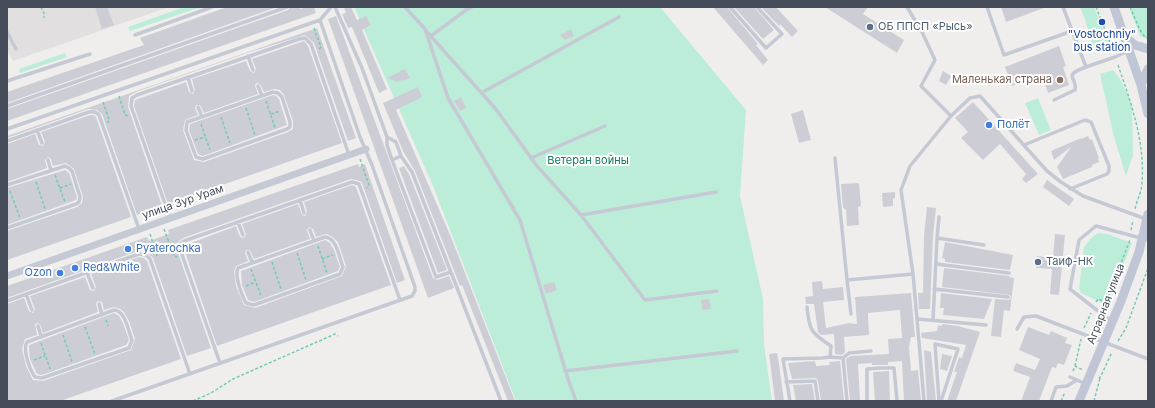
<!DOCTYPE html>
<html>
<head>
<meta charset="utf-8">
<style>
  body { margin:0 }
  #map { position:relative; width:1155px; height:408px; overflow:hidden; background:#f0eeed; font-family:Inter,sans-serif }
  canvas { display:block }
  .frame { position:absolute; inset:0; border:8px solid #464c5a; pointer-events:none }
</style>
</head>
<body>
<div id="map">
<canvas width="1155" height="408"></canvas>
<div class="frame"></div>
</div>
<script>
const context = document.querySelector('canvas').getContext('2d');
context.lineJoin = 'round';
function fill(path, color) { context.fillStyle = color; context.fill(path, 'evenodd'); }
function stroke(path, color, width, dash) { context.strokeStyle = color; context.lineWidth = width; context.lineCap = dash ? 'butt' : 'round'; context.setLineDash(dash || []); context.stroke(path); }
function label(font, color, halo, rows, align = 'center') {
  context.font = font + ' Inter,sans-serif'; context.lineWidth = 4; context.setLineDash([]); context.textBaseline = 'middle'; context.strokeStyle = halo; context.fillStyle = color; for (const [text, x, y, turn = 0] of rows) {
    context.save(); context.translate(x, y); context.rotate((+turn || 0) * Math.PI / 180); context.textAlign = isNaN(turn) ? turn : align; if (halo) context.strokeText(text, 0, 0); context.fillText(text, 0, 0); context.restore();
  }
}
fill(new Path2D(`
  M7 7H169L13 61 7 50Z`), '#e1dfdf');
fill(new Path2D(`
  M184 7H201L130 31 128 27Z
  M354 7H660L746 110 740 196 763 299 764 345 772 401H516L433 186Z
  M1080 7H1094L1109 45 1101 51 1095 54 1085 19Z
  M1129 7H1148V40L1140 36Z
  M65 53 67 57 20 73 19 69Z
  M1113 70 1120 79 1132 104 1133 155 1126 176 1114 137 1100 74Z
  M1038 98 1051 130 1039 135 1025 103Z
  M1098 233 1107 234 1132 243 1107 305 1081 293 1079 289 1084 247 1091 238Z`), '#bcedd9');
fill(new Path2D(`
  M95 7H107L114 25 102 29Z
  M227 7H277L7 103V92L144 45 140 38Z
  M290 7H299L300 9 306 7H314L316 13 7 121V109L288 10Z
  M344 7H351L357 20 366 16 371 25 362 30 387 89 379 93 352 27 348 28 342 14 346 13Z
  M713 7H727L758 44 756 45 768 60 763 65Z
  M734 7H754L774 30 763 39Z
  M761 7H776L798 31 792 37 780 24 779 26Z
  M825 7H868L863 14 904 40 897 53Z
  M1001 7H1044V8L1006 22Z
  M336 16 433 278 437 280 449 276 454 288 428 298 328 19Z
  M317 28 356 138 348 141 314 43 305 35 247 53 136 92 129 96 128 107 162 206 137 215 102 114 97 110 88 109 7 138V136Z
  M571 29 574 36 565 40 560 35Z
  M304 41 308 46 342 143 168 204 134 106 135 100 186 82 189 92 193 94 195 90 192 79 246 61 250 71 254 73 256 69 252 59ZM256 83 260 84 264 92 274 89 280 90 284 95 293 121V129L288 132 204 162 194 160 183 130 185 120 198 115 195 108 196 105H200L204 113 258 94 255 86Z
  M1059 46 1066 66 1063 67 1069 85 1048 93 1042 75 1012 86 1005 67Z
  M405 69 410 78 402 81 401 80 397 82 387 78Z
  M943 71 951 76 946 85 939 81Z
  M418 87 422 97 396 110 451 237 515 401H508L462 285 460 286 415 171 403 151 383 103Z
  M273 95 276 96 279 99 287 125 203 156 198 154 189 130 190 124Z
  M461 97 466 108 460 111 454 101Z
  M973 102 1038 174 1026 183 1022 179 1026 174 1000 144 983 160 961 138 968 132 955 118Z
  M803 110 811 140 799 143 791 114Z
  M90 115H94L96 117 131 217 7 260V231L77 207 82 203 83 197 74 169 66 163 53 166 51 159 48 157 45 160 47 168 7 182V144L35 134 39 145 43 146 45 142 41 132Z
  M1088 136 1090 140 1092 139 1099 158 1098 159 1099 162 1092 165V167L1063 179 1057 167 1071 147 1054 160 1051 151 1081 138V139Z
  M358 164 359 167 365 164 405 280 397 283 362 183 360 181 351 179 183 238 178 242 177 250 211 348 187 356 153 258 147 252 138 251 7 298V286L147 237 149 241 169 234 168 230Z
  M404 166 409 174 447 270 438 273 399 168Z
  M65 170 69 173 77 197 76 200 7 225V188Z
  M1047 180 1074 199 1069 206 1043 187Z
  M859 183 861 206 858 207 859 225 847 226 846 210 843 208 841 184Z
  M352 185 356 187 391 285 217 346 183 246 236 226 240 237 244 238 246 234 242 224 298 204 302 215 305 216 307 212 304 202ZM309 227 313 229 316 237 326 234 331 236 338 242 346 266 342 276 255 308 244 305 236 286 234 271 236 266 248 261 245 253 246 250H250L254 259 310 239 307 230Z
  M895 192V198L893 199V206L883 207 882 193Z
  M927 207 936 208 933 236 930 309H919L918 293H923L924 236Z
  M1055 234 1065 235 1059 295 1050 294 1052 269 1036 268 1037 256 1053 258Z
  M325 240 330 243 334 250 340 267 338 271 254 302 248 300 242 285 241 271Z
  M945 242 1013 255 1010 270 945 262V259L942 258Z
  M139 257 144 258 147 261 181 359 60 401H7V304L24 298 29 311 33 313 35 309 30 296 85 277 90 290 94 291 96 287 91 274ZM97 301 102 302 104 310 114 307 120 309 124 312 129 321 135 339 131 350 43 381 33 380 26 366 22 349 25 339 37 335 35 324 37 323 40 324 43 333 98 312 96 304Z
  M944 268 1009 276V277L1014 278 1010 311 1004 310 1001 337 991 336 995 299 1009 300 1011 298 1010 295 942 287Z
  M822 281 823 289 843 287 844 300 823 302 826 328 849 323 857 324 855 297 911 293 915 337H911L909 347 911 371 918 370 921 401H904L902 361 888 362V365H872V363L858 364 860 401H850L846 359 850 356 889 354 888 339 902 338 900 310 868 313 869 335 844 337 845 352 842 355 835 354 834 334 821 335 818 332 814 304H806L805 297 813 296 812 282Z
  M554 282 557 290 546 294 543 285Z
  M941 293 992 299 984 319 943 315 944 308H940Z
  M709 299 711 309 702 310 701 300Z
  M114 313 119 316 123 323 129 340 126 345 42 375 37 374 30 359 29 349V345Z
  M942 324 958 326 980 332 956 401H947L957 372H954L959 357 962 358 966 345 922 338 921 333 937 331 938 325 942 326Z
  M1028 327 1049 335 1051 331 1067 338 1065 343 1072 345 1064 365 1058 363 1056 368 1052 367 1039 401H1021L1030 377 1013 371 1016 363 1035 370 1040 359 1019 350Z
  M924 350 931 352 936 401H927Z
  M777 353 779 364 784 401H775L769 354Z
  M942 354 952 356 947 371 940 369Z
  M815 361 816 366 830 365 829 362 840 361 844 401H821L818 381 816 378 792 379 788 363Z
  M889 371 890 401H875L873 372Z
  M812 384 815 401H796L793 385Z`), '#cdced5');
stroke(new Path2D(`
  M41 7 44 13V18
  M1096 7 1113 50
  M1130 7 1140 30 1145 37H1148
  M314 28 321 47 318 50
  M1118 65C1131 103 1145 141 1142 182 1142 191 1137 200 1135 209
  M119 96 125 115 128 116
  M266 101 275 128
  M103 102 109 119 108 123
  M246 108 255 135
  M271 114 280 111
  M221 117 230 143
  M201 124 210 150
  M195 140 205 137
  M360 159 369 185 367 188
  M55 175 65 202
  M36 182 45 209
  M60 188 71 184
  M10 191 20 218
  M164 229 174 256 177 257
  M1131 230 1133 220
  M150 234 157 256 156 258
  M318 246 327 273
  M297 253 306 280
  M322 259 333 255
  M272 262 281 289
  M251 269 261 296
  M246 286 255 282
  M1096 302 1098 299 1106 302 1130 240
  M106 320 108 326
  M85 327 95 354
  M1084 328 1091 313
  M63 335 72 362
  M1118 341 1126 328 1148 268
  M41 343 50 369
  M34 360 45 356
  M1075 366 1081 339
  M1073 371 1075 366 1083 370
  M1099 377 1100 378 1112 352
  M193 401 211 393 233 379 335 334 338 336
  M1061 401 1065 392
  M1094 401 1100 378`), '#76c9b1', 1.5, [3, 2]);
stroke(new Path2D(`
  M335 7 362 68 387 137 396 142 401 156 412 172 501 401
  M405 7 425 29 448 98 520 220 568 379 576 401
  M730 7 766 48 782 34 757 7
  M907 7 922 32 935 60 921 86 951 116
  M987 7 1004 55 1072 31
  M1063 7 1086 67 1115 57 1128 51
  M320 20 331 7
  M7 32 16 49
  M427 32 495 108 537 166 581 215 645 300 717 291
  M135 35 212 7
  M431 36 466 10 472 7
  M248 56 253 70
  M188 77 192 91
  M7 81 90 54
  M258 86 262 96
  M273 92 278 93 282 97 290 122V127L287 129 203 159 196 157 186 130 187 122Z
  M481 93 619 17
  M1054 100 1075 90C1078 77 1061 76 1086 67
  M7 106 287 7
  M198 107 202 117
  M7 129 320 20 360 137 372 165 415 287V291L412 296 112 401
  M37 130 42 143
  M387 137V145L392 160
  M7 141 89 112C94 111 96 112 99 115L139 229
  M1024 145 1085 120 1091 122 1109 166V171L1107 174 1070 189
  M401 156 392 160 436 277 451 272
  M531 158 605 126
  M835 158 847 280 913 274 917 319
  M48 160 51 170
  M7 185 65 166 69 168 72 171 80 197 79 202 76 204 7 228
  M300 200 304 213
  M581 215 716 192
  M170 218 131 106 132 98 137 95 299 39 305 38 311 44 349 155
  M238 222 243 235
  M310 230 314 241
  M325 237C337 238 339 257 343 267L340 274 254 305 246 303C242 296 234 275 238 268Z
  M937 238 984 245
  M248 252 252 262
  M936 264 1009 273
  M87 273 93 288
  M913 274 901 190 910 166 951 116 970 98 980 96 1047 171 1061 182 1083 196 1146 219
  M847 280 851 314
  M934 289 1008 297
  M26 294 32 310
  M7 301 139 254 146 255 150 259 190 374
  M99 304 102 315
  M114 310C126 311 128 331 132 340L129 348 42 378 35 377C30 370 22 349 27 342Z
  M933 320 937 238 939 217
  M1112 322 1070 289 1079 240 1096 226 1148 240
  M38 326 41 336
  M1017 329 1024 317 1036 316 1148 359
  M830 357 843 358 847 401
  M843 358 849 353 871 351
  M220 363 180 249V244L184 241 352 182 359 184 400 300
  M565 371 737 351
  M1070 377 1086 384
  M786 382 815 381 818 401
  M790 401 783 359 822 358 830 357 831 346C811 333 809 330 807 307
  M867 401V369L880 368H894L897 401
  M924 401 917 319 986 325
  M939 401 935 344 958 349 941 401
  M1051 401 1056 387 1067 386 1077 380`), '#c4c9d4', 3.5);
stroke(new Path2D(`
  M7 276 366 149`), '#c4c9d4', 7);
stroke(new Path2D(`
  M1114 7 1141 85 1148 114
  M1125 37 1135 45 1148 49
  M1141 85 1148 69
  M1079 401 1121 301 1139 252 1148 214`), '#c0c6d6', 9);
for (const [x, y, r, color] of [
  [1102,22,4,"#1a4fb4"],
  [870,27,4,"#5c6f8a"],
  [1060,80,4,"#8d6e63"],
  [989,125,4,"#3f7fe0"],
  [128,249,4,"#3f7fe0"],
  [1038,262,4,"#5c6f8a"],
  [75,268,4,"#3f7fe0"],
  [60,273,4,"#3f7fe0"]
]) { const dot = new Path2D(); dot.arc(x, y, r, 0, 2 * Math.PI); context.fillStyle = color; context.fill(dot); stroke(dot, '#fff', 1.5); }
label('11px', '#4e5e75', '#fff', [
  ["ОБ ППСП «Рысь»",878,27],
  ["Таиф-НК",1046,262]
], 'left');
label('11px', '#164399', '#fff', [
  ["\"Vostochniy\"",1102,35],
  ["bus station",1102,48]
]);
label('11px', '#785e54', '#fff', [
  ["Маленькая страна",1052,80]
], 'right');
label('11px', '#366cbe', '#fff', [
  ["Полёт",997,125],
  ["Pyaterochka",136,249],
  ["Red&White",83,268],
  ["Ozon",52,273,"right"]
], 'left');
label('11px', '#1a785c', '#fff', [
  ["Ветеран войны",588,161]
]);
label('11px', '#464c5a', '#fff', [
  ["улица Зур Урам",183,202,-19],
  ["Аграрная улица",1106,304,-69]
]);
</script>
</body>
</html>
